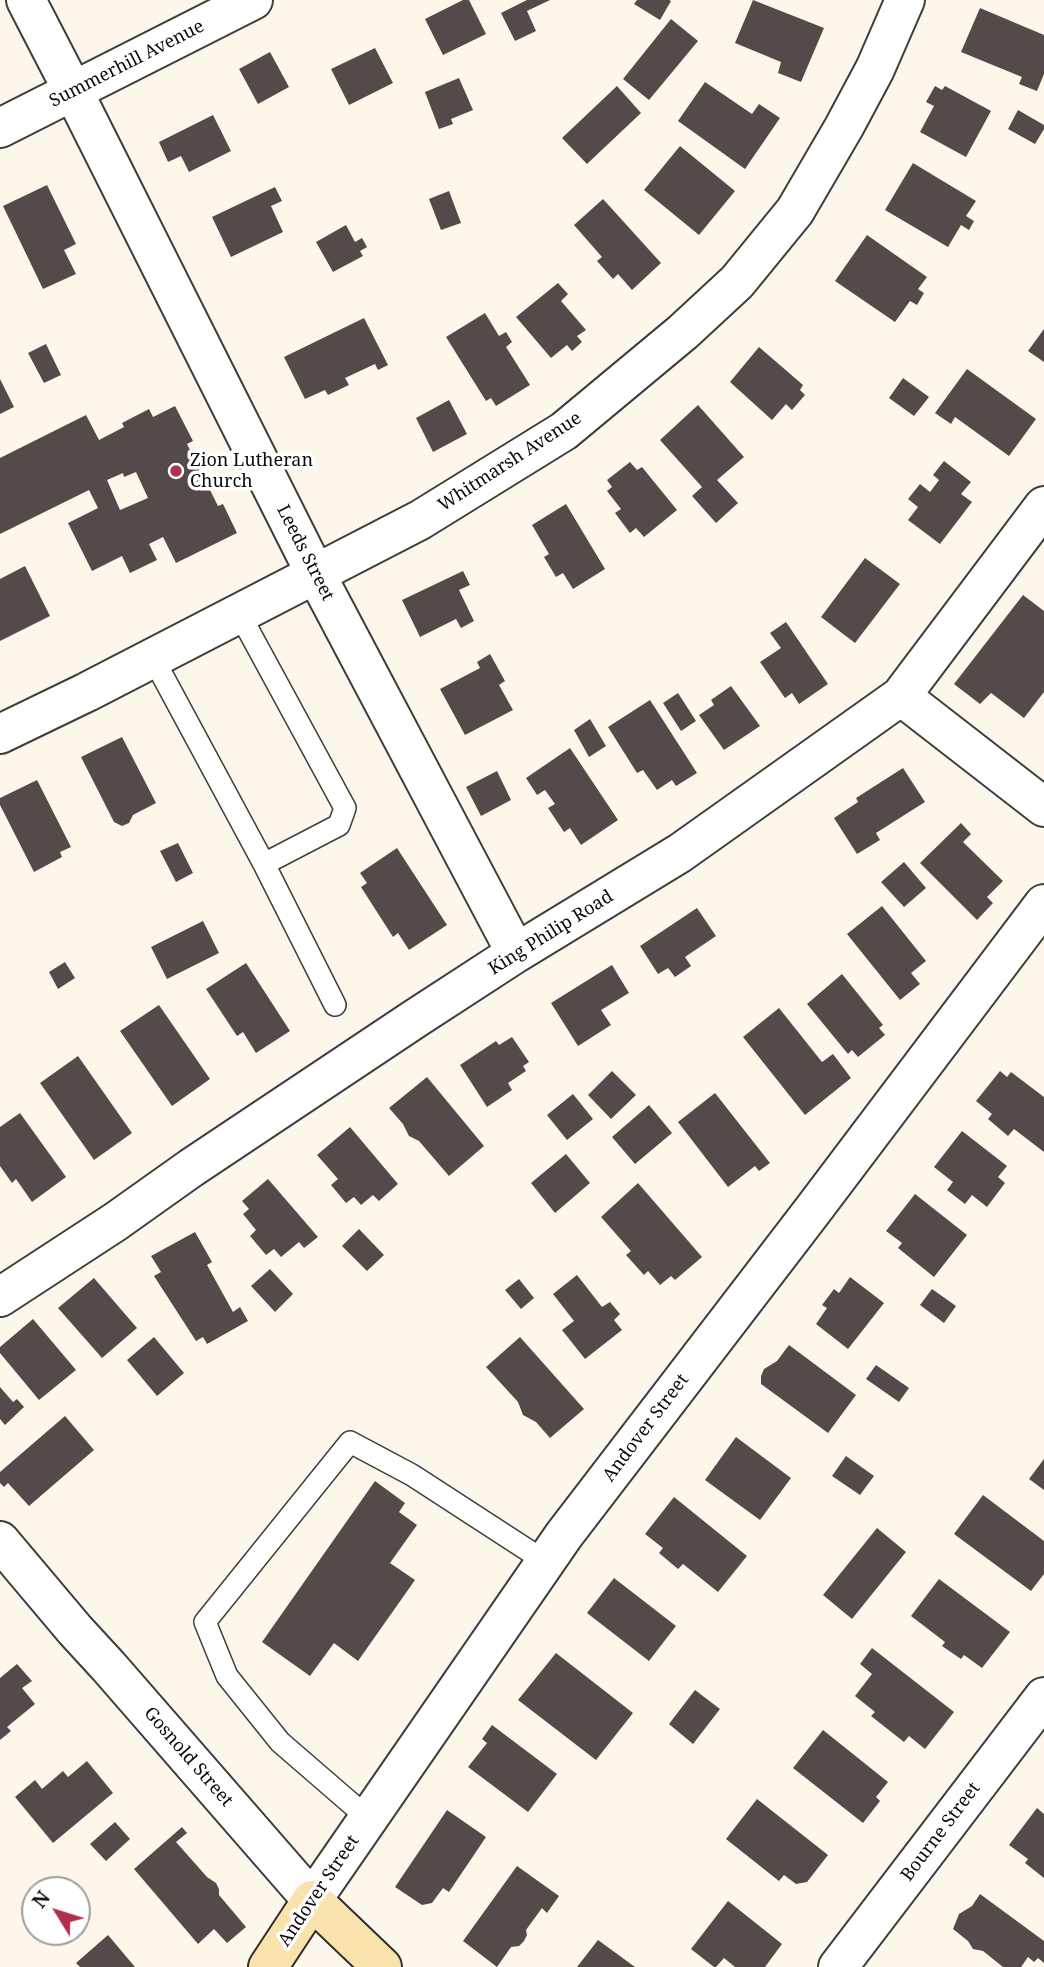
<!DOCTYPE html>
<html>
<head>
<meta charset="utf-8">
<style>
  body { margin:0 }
  #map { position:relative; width:1044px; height:1967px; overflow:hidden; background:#fdf7eb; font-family:"Noto Serif",serif }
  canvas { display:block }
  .north { position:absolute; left:21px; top:1876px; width:70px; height:70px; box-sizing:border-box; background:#fff; border:2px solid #9d9d9d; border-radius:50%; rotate:308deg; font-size:19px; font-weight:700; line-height:28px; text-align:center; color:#0b0b0b }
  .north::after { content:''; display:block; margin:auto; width:24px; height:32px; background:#ae304b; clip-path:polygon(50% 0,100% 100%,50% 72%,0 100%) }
</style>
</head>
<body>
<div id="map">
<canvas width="1044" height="1967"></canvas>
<div class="north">N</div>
</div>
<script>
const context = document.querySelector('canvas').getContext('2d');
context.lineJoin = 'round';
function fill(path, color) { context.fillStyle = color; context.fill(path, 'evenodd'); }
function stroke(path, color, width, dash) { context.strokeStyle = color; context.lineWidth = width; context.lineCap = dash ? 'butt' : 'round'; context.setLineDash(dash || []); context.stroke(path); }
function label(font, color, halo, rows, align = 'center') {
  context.font = font + ' "Noto Serif",serif'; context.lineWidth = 7; context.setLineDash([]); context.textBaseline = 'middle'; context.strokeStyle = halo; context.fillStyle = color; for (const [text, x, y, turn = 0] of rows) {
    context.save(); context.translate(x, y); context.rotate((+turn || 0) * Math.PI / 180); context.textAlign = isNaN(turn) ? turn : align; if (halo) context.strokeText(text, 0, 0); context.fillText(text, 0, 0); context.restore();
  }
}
fill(new Path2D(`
  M463 0H469L486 34 443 55 425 19Z
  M527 0H550L527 11 536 31 515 41 501 13Z
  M637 0H669L671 1 660 20 634 4Z
  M753 0 824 28 801 82 778 73 781 62 735 43Z
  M980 8 1044 35V74L1037 91 1019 84 1022 77 961 52Z
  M671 19 698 41 649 100 623 79Z
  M375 48 393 83 349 105 331 69Z
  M270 52 289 87 258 104 239 69Z
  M459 78 473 110 451 119 453 124 439 129 425 92Z
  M705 82 752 114 759 104 780 118 745 169 678 121Z
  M617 86 641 113 587 164 562 138Z
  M935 86 942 90 945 86 991 111 966 157 920 132 934 106 926 102Z
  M1018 110 1044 125V129L1035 144 1008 129Z
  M213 115 231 151 189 172 181 156 168 162 159 142Z
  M680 146 735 191 699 235 644 190Z
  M913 163 976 201 966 216 974 221 969 230 961 225 948 247 885 210Z
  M47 185 76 244 64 250 76 274 43 289 3 206Z
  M275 187 282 201 271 206 283 232 231 257 212 217Z
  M449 191 461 223 441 230 429 199Z
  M603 199 661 263 632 290 618 274 613 279 597 261 602 257 574 225Z
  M346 225 355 242 362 238 367 247 360 251 363 256 333 272 316 242Z
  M867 235 927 277 918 289 924 293 917 305 910 301 895 322 835 281Z
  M558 283 568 294 561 301 586 330 577 336 582 342 572 351 567 345 551 358 516 317Z
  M485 313 499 336 506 332 512 342 506 347 530 385 496 406 491 398 486 401 446 337Z
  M364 318 388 365 378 370 375 364 345 378 349 385 328 395 325 390 305 399 284 357Z
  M1044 329V362L1028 351Z
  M46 344 61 375 44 383 28 353Z
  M759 347 803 385 800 390 805 395 792 410 786 404 772 420 730 382Z
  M967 369 1036 419 1009 456 955 417 951 424 935 413Z
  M903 378 929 397 914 416 889 398Z
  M0 379 14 407 0 414Z
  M449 400 467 434 433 452 416 418Z
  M698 405 744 457 717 480 738 503 716 523 692 496 702 487 660 440Z
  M175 406 193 441 187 444 218 506 223 504 237 533 176 563 163 537 149 544 157 560 130 573 122 556 92 571 68 523 98 508 89 490 0 534V458L86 415 99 440 124 427 122 423 149 409 153 417ZM136 472 148 498 120 510 107 480 123 473 124 477Z
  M944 461 971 482 961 494 972 502 940 544 908 520 918 507 908 499 920 484 930 492 939 480 933 475Z
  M630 462 637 470 642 467 677 510 644 537 636 528 630 533 615 513 621 509 607 491 612 487 607 480Z
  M566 504 605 569 573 589 563 573 556 577 544 557 549 554 532 525Z
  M865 558 900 584 855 643 821 617Z
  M25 566 50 616 0 641V579Z
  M463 571 470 585 459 590 474 621 461 628 456 619 420 637 402 600Z
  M1023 595 1044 611V692L1024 718 991 693 980 704 954 684Z
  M786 622 828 684 799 704 792 693 785 698 760 662 781 648 770 633Z
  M490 654 505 681 499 685 513 710 465 735 440 689 480 668 477 662Z
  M731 686 760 726 724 750 699 715 714 705 711 700Z
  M678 693 696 721 681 731 663 703Z
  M650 700 697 773 676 786 672 780 657 790 643 770 637 773 608 727Z
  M590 719 606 746 589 757 574 730Z
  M122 737 156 803 133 815 129 823 122 826 114 822 81 757Z
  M570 748 618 820 581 845 570 828 564 832 548 808 555 804 545 790 537 795 526 778Z
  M903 768 925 802 876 833 880 840 857 854 834 818 858 802 856 798Z
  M497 771 511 800 481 816 466 787Z
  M37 780 71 847 60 852 62 857 34 872 0 805V798Z
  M961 823 971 834 963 842 1003 881 987 897 993 903 977 920 920 863Z
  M178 843 193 873 176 882 160 851Z
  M397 848 447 925 409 950 398 933 393 937 361 887 367 883 360 873Z
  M904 862 926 888 904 907 881 882Z
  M882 906 926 961 911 973 920 984 900 1000 847 934Z
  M697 908 716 936 685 957 691 966 675 977 668 968 658 974 640 946Z
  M203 921 219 953 167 979 151 947Z
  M65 962 75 978 58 989 49 972Z
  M246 963 290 1031 256 1053 243 1032 237 1036 206 989Z
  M612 965 629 993 601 1010 611 1025 578 1046 551 1003Z
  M842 974 883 1025 879 1028 885 1035 858 1057 852 1050 848 1054 807 1004Z
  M159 1005 210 1079 172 1106 120 1031Z
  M779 1008 822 1062 833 1054 851 1078 805 1115 743 1037Z
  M512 1037 529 1062 523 1066 526 1071 508 1083 512 1090 487 1107 460 1065 496 1041 499 1045Z
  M78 1056 132 1133 94 1160 40 1083Z
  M612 1071 636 1095 611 1119 588 1095Z
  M1000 1071 1007 1077 1011 1072 1044 1097V1152L1014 1129 1008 1136 988 1119 992 1114 976 1101Z
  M427 1077 484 1146 449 1176 419 1141 409 1136 403 1124 389 1108Z
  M715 1093 770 1163 759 1171 755 1166 728 1187 678 1122Z
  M573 1094 593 1119 567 1140 547 1115Z
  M649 1105 672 1133 635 1164 612 1137Z
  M20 1113 66 1177 32 1202 16 1179 12 1183 0 1166V1127Z
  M350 1127 398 1184 379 1201 373 1195 361 1205 354 1197 346 1203 331 1185 338 1179 317 1155Z
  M962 1131 1007 1166 998 1177 1005 1183 987 1207 972 1195 965 1204 947 1190 953 1182 934 1167Z
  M566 1154 590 1183 555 1213 531 1183Z
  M268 1179 318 1237 304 1248 299 1242 281 1257 274 1249 266 1255 250 1236 256 1230 243 1214 249 1209 242 1201Z
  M638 1183 702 1257 675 1280 671 1276 660 1285 648 1271 644 1275 626 1255 631 1251 601 1217Z
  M915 1194 967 1235 934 1277 898 1248 902 1243 886 1231Z
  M359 1229 384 1255 367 1271 342 1246Z
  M195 1232 212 1262 207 1265 233 1312 240 1307 248 1321 207 1344 203 1337 196 1341 154 1276 161 1272 151 1256Z
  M270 1269 293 1294 275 1312 251 1286Z
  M577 1275 602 1307 610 1302 620 1314 614 1320 622 1330 585 1359 562 1330 574 1321 553 1294Z
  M850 1277 884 1303 848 1349 816 1324 827 1308 822 1305 834 1289 839 1293Z
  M94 1278 137 1328 102 1358 58 1308Z
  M519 1279 534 1298 521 1309 505 1290Z
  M932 1289 956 1306 944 1323 920 1305Z
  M33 1319 76 1370 39 1400 0 1353V1347Z
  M154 1337 184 1373 157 1396 127 1360Z
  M520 1337 584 1409 550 1438 536 1422 523 1415 518 1402 486 1367Z
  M789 1345 856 1395 828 1433 761 1384V1376L764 1369 777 1361Z
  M876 1365 909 1388 899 1402 866 1379Z
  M0 1387 13 1402 17 1399 24 1407 5 1425 0 1419Z
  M65 1416 94 1450 29 1506 8 1483 4 1487 0 1483V1472Z
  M736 1437 791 1478 760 1520 705 1480Z
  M846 1456 874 1476 860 1495 832 1476Z
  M1044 1459V1490L1029 1479Z
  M375 1481 405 1503 399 1512 417 1525 390 1563 415 1580 358 1661 334 1643 310 1676 262 1642Z
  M983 1495 1044 1541V1574L1031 1591 954 1534Z
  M674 1497 747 1556 718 1592 683 1564 678 1569 659 1553 663 1548 645 1534Z
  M877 1528 906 1552 852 1619 823 1595Z
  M614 1578 676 1626 649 1661 587 1613Z
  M939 1579 1010 1632 982 1668 964 1655 961 1659 942 1646 945 1642 911 1616Z
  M872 1648 954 1712 925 1749 909 1736 904 1742 871 1716 875 1712 855 1696 872 1674 860 1664Z
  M556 1653 633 1713 596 1760 518 1700Z
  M17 1664 32 1681 22 1688 35 1704 7 1727 11 1731 0 1740V1678Z
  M695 1690 720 1709 693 1744 669 1724Z
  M492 1725 557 1774 528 1812 468 1767 487 1743 482 1739Z
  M823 1730 888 1782 876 1797 880 1801 863 1823 793 1768Z
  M87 1761 113 1793 53 1843 15 1797 35 1780 42 1789 63 1771 68 1777Z
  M757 1799 828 1855 807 1882 796 1884 784 1875 779 1881 726 1839Z
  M1037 1808 1044 1814V1878L1025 1863 1028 1859 1009 1845Z
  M447 1810 486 1837 449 1892 443 1888 432 1903 422 1905 395 1887Z
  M115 1822 130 1839 106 1861 90 1844Z
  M182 1827 187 1833 176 1842 207 1877 216 1883 219 1889V1895L246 1927 227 1943 214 1929 198 1944 134 1869Z
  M517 1866 559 1896 547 1913 542 1908 526 1930 527 1935 524 1941 519 1946 511 1947 497 1967 463 1941Z
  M980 1894 1044 1941V1963L1038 1958 1034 1962 1028 1957 1021 1967H1003L983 1951 973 1949 968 1941 953 1929 959 1914 972 1906Z
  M728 1901 782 1944 765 1967H735L724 1958 716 1967H714L691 1949Z
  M108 1935 135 1967H80L76 1963Z
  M598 1940 635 1967H577Z`), '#534b49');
const lane = new Path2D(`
  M239 613 345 808 339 825 264 864 335 1005
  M153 658 264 864
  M369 1819 280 1742 227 1676 205 1622 350 1442 412 1475 546 1562`);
const street = new Path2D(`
  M26 0 73 91 312 567 516 953
  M0 128 253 0
  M901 696 1044 807
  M0 734 87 692 420 520 564 431 683 332 737 282 795 211 844 127 875 69 905 0
  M0 1297 115 1222 191 1168 416 1018 516 953 680 853 901 696 1044 506
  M0 1541 75 1630 109 1667 312 1900 564 1535 813 1210 1044 904
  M838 1967 1044 1697`);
const secondary = new Path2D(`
  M268 1967 312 1900 382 1967`);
stroke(lane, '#3e3e3e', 24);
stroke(street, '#3e3e3e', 42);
stroke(secondary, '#2d2d2d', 42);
stroke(lane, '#fff', 21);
stroke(street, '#fff', 38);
stroke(secondary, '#f8e3ac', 38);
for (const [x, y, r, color] of [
  [176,471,7,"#ae304b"]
]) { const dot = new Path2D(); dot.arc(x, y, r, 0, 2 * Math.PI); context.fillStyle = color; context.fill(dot); stroke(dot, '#fff', 2.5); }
label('18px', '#0b0b0b', '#fff', [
  ["Summerhill Avenue",127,64,-27],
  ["Whitmarsh Avenue",510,462,-33],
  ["Leeds Street",305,553,63],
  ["King Philip Road",551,933,-32],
  ["Andover Street",646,1428,-53],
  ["Gosnold Street",188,1757,49],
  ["Bourne Street",941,1832,-53],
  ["Andover Street",319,1891,-56]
]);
label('18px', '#0b0b0b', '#fff', [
  ["Zion Lutheran",190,461],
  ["Church",190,482]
], 'left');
</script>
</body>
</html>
